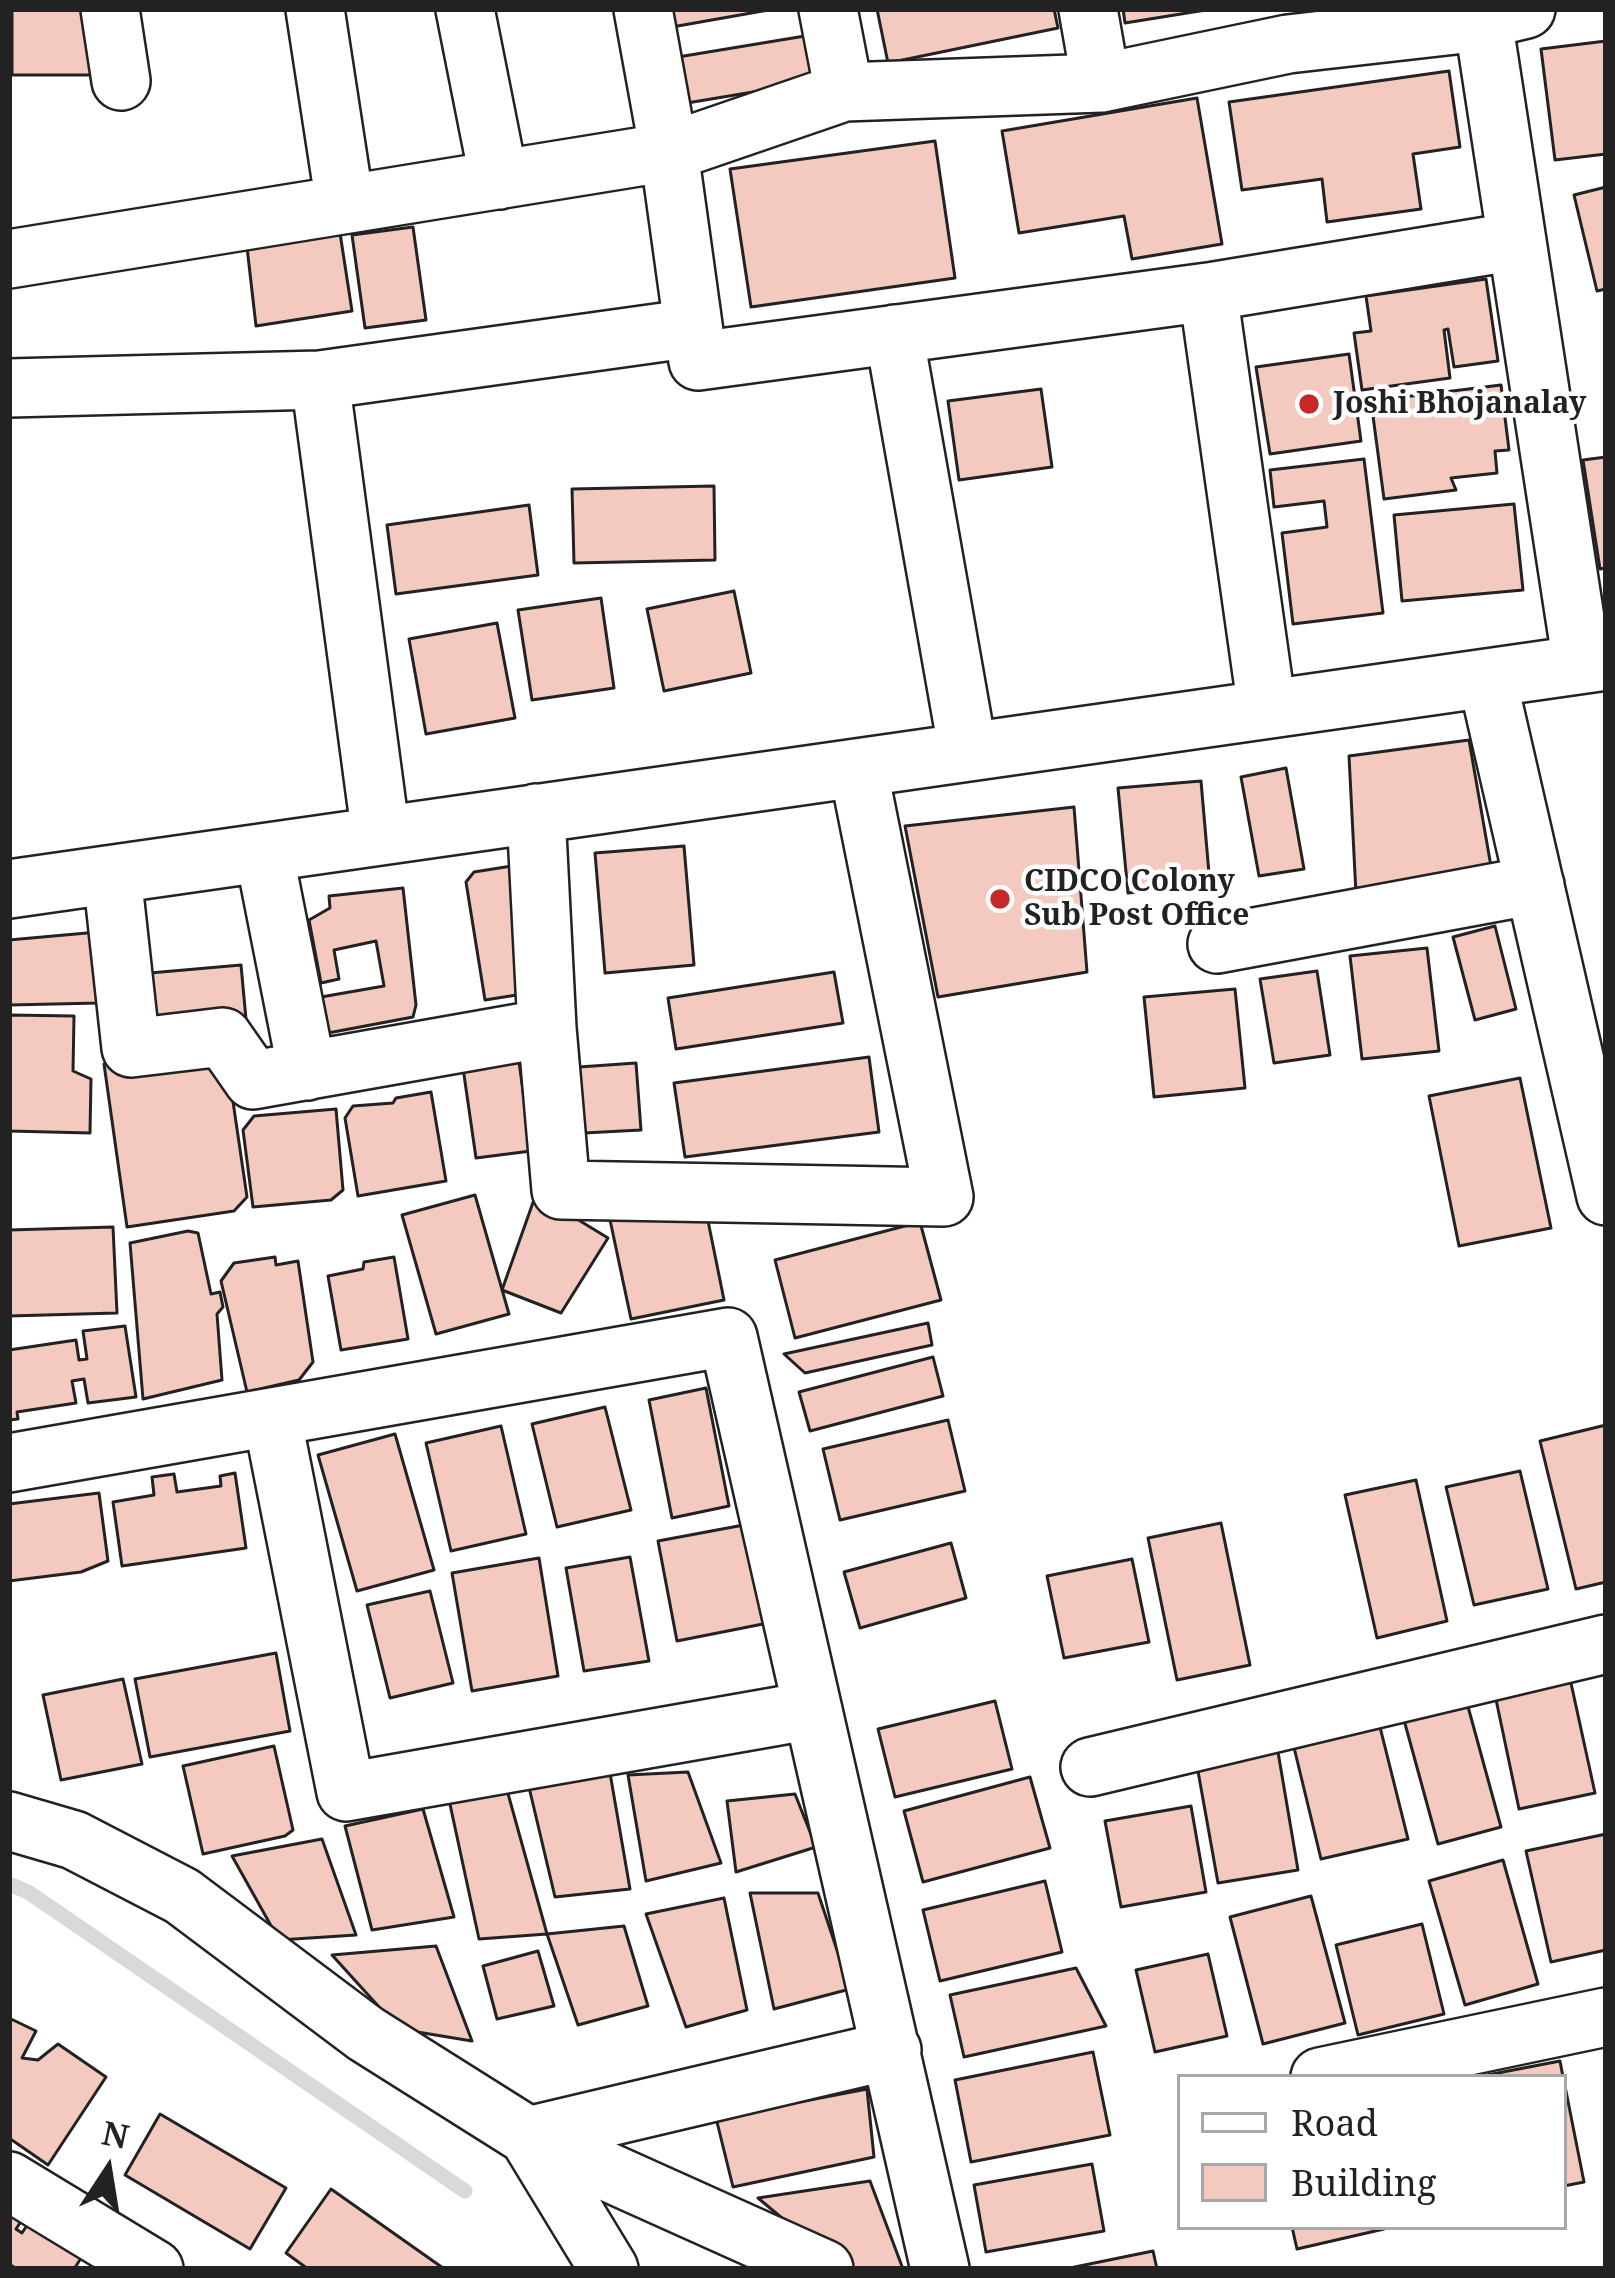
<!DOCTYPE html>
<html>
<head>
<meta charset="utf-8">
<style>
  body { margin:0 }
  #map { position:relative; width:1615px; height:2278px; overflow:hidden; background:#fff; font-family:"Noto Serif",serif }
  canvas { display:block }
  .frame { position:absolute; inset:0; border:12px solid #222; pointer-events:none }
  .legend { position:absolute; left:1177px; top:2074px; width:390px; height:156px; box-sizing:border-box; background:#fff; border:3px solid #a7a7a7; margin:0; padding:15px 21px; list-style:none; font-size:36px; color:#222 }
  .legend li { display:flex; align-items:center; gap:24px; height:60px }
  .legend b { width:60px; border:3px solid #a7a7a7 }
  .north { position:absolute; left:48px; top:2110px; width:120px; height:120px; -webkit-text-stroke:9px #fff; paint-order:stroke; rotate:12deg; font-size:33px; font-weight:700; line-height:48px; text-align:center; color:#222 }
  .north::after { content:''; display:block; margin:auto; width:42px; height:54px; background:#222; clip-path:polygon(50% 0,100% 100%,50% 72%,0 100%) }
</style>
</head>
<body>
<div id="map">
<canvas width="1615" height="2278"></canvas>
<div class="frame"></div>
<ul class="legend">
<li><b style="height:15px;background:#fff"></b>Road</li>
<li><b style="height:33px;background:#f3c9c0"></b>Building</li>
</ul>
<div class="north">N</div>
</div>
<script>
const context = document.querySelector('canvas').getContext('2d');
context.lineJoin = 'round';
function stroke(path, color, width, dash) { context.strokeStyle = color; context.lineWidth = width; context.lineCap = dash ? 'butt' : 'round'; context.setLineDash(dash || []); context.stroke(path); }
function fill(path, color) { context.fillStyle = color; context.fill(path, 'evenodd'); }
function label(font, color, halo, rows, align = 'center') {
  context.font = font + ' "Noto Serif",serif'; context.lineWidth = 9; context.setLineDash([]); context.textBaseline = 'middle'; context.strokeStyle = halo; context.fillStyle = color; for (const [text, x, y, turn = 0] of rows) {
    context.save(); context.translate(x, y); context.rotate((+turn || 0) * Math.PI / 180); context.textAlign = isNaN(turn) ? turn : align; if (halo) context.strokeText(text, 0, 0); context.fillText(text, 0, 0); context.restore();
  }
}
stroke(new Path2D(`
  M9 1884 28 1892 465 2191`), '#d9d9d9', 15);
const building = new Path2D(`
  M12 9H97L98 75H12Z
  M669 9H774L672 27Z
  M877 9H1054L1058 28 888 63Z
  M1123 9H1212L1125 23Z
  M811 35 819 81 687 103 678 57Z
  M1606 41V154L1555 160 1541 49Z
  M1449 71 1460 147 1413 154 1421 209 1327 222 1322 179 1242 190 1229 102Z
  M1197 98 1222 244 1132 259 1124 216 1019 233 1002 131Z
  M935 141 955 278 751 307 730 169Z
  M1606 187V289L1597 291 1574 195Z
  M413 227 426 320 365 328 352 235Z
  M340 233 352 311 256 326 247 247Z
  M1486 279 1498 361 1454 367 1448 329 1444 330 1450 378 1362 390 1354 333 1371 331 1366 296Z
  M1349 354 1361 441 1270 454 1256 367Z
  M1501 385 1509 450 1495 451 1497 473 1451 478 1456 490 1384 499 1371 401Z
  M1041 389 1052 467 959 480 948 401Z
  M1606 457V568L1600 569 1583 460Z
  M1364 459 1383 613 1293 624 1282 533 1327 527 1324 501 1274 507 1270 470Z
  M714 486 715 560 574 563 572 489Z
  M1514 504 1523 590 1402 601 1394 515Z
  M529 505 538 575 396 594 387 525Z
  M734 591 751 673 664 691 647 609Z
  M601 598 614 688 532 700 518 610Z
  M497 623 515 718 426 734 409 639Z
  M1469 740 1493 878 1356 894 1349 756Z
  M1286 768 1304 869 1259 876 1241 777Z
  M1201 781 1210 885 1128 893 1118 788Z
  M1074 807 1087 972 938 997 905 826Z
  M684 846 694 965 605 973 595 853Z
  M518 865 523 994 485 1000 466 882 474 872Z
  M403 888 416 1005 413 1017 328 1033 321 997 384 986 376 941 334 950 339 979 321 983 309 920 330 908 329 896Z
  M1495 926 1516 1009 1475 1020 1453 937Z
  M109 931 100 1003 9 1005V940Z
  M1427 948 1439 1051 1362 1059 1350 956Z
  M241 965 247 1030 156 1038 150 973Z
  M1317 971 1330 1055 1274 1063 1260 979Z
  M834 972 843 1023 676 1049 668 998Z
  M1235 989 1245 1088 1154 1097 1144 997Z
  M9 1015 74 1016 73 1071 91 1079 90 1133 9 1131Z
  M225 1047 247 1197 234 1211 127 1227 104 1064Z
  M518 1054 531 1151 476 1158 462 1061Z
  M869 1057 879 1132 685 1157 674 1083Z
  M636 1063 641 1130 584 1133 579 1067Z
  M1520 1078 1551 1228 1459 1246 1429 1096Z
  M431 1092 446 1181 358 1196 345 1118 353 1106 393 1103 396 1098Z
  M336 1109 343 1190 331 1200 253 1207 243 1130 254 1116Z
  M536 1194 608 1238 561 1313 502 1290Z
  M475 1195 509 1314 436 1334 402 1215Z
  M703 1196 724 1300 631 1319 609 1215Z
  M920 1222 941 1300 795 1338 775 1260Z
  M113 1227 117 1313 9 1316V1230Z
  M188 1231 198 1233 211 1294 220 1292 223 1307 217 1314 222 1380 143 1399 130 1243Z
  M275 1257 276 1265 298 1261 313 1362 299 1380 247 1392 221 1281 234 1263Z
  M394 1257 408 1339 341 1350 328 1276 363 1269 364 1262Z
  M928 1323 932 1345 805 1373 784 1354Z
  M125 1326 136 1397 88 1403 84 1379 72 1381 76 1403 17 1412 18 1419 9 1420V1350L76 1340 79 1360 87 1359 83 1331Z
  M933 1357 943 1396 810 1431 799 1392Z
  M706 1388 729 1506 672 1518 649 1400Z
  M605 1407 631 1510 557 1527 532 1424Z
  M948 1420 965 1491 840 1520 823 1449Z
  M1606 1425V1582L1576 1589 1540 1441Z
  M501 1426 526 1534 451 1551 426 1443Z
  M395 1434 434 1570 357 1591 318 1455Z
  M1520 1471 1548 1589 1474 1605 1446 1487Z
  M235 1473 246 1548 122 1566 113 1502 154 1495 152 1477 174 1474 177 1492 221 1486 220 1476Z
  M1416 1480 1447 1621 1377 1638 1345 1495Z
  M99 1493 108 1561 81 1572 9 1581V1504Z
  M1221 1523 1250 1665 1177 1680 1148 1538Z
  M749 1524 768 1623 677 1641 658 1541Z
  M951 1543 966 1598 860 1628 844 1572Z
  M630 1557 649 1661 584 1671 566 1568Z
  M539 1558 558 1676 472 1691 452 1573Z
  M1132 1559 1149 1642 1064 1658 1047 1576Z
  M430 1591 453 1683 390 1698 367 1605Z
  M276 1653 290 1731 150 1757 135 1679Z
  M1569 1674 1595 1793 1519 1809 1494 1690Z
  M123 1679 142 1764 61 1780 43 1695Z
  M1464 1692 1501 1827 1438 1844 1401 1709Z
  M995 1701 1012 1769 895 1797 878 1729Z
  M1377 1715 1408 1839 1321 1859 1291 1735Z
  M274 1746 293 1830 285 1836 203 1854 183 1766Z
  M1277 1746 1298 1870 1218 1883 1196 1760Z
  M688 1772 721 1863 646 1881 628 1775Z
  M610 1773 630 1889 555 1897 528 1783Z
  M1030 1777 1050 1848 923 1882 904 1811Z
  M507 1790 547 1934 479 1939 448 1795Z
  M795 1794 816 1847 736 1872 727 1801Z
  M1191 1806 1206 1892 1121 1907 1105 1821Z
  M423 1809 454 1917 372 1930 345 1826Z
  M1606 1834V1950L1551 1962 1526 1851Z
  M322 1839 356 1935 279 1940 232 1856Z
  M1503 1860 1538 1984 1465 2005 1429 1881Z
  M1045 1881 1062 1952 940 1981 923 1910Z
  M750 1893H818L850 1989 774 2009Z
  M1311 1896 1345 2023 1263 2044 1230 1917Z
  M724 1898 747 2010 686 2027 646 1914Z
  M1422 1924 1444 2014 1358 2035 1336 1945Z
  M624 1926 648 2006 578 2025 547 1934Z
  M436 1946 472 2041 399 2029 332 1955Z
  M538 1951 554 2006 497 2019 483 1966Z
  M1208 1954 1227 2036 1155 2052 1136 1970Z
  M1076 1968 1106 2026 964 2057 950 1995Z
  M9 2018 36 2031 22 2058 38 2060 58 2044 106 2077 48 2165 9 2138Z
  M1093 2052 1110 2135 971 2162 955 2080Z
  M1560 2061 1563 2077H1477Z
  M1564 2081 1584 2182 1564 2186Z
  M867 2089 874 2157 733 2187 716 2118Z
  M160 2114 286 2188 250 2249 125 2175Z
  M1092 2164 1104 2231 986 2252 974 2185Z
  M870 2181 903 2269H843L758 2198Z
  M9 2189 33 2203 16 2229 22 2233 33 2216 87 2249 74 2269H17L9 2264Z
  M331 2189 443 2268 442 2269H308L286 2253Z
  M1292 2227H1384V2229L1297 2249Z
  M1153 2251 1157 2269H1065Z`);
fill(building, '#f3c9c0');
stroke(building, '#222', 3);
const minor = new Path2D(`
  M110 9 121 81
  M315 9 345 204
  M465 9 499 180
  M643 9 669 152 698 361 1208 292 1517 241
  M828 9 844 92
  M1088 9 1101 83
  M1483 20 1582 664
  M9 259 669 152 844 92 1101 83 1288 44 1464 24 1526 9
  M1208 292 1267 709
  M894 334 968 752
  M320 380 381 836
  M9 388 320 380 693 328
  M1487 678 1606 1196
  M264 853 307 1071
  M112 875 131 1048 223 1037 253 1080 547 1028 536 813
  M9 889 1606 661
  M1217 944 1535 885
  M547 1028 561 1190 944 1197 858 768
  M272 1417 346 1792 813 1710
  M9 1463 728 1337 940 2269
  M1090 1767 1606 1644
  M9 1821 74 1840 182 1896 366 2034 528 2136 892 2050
  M1320 2077 1606 2017
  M528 2136 824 2269
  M528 2136 609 2269
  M9 2181 154 2269`);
stroke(minor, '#222', 62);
stroke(minor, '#fff', 57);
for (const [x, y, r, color] of [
  [1309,404,12,"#c62828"],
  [1000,899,12,"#c62828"]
]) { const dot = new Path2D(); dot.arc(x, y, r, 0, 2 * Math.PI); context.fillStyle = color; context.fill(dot); stroke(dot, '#fff', 4.5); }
label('bold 30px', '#222', '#fff', [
  ["Joshi Bhojanalay",1333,404],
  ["CIDCO Colony",1024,882],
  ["Sub Post Office",1024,916]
], 'left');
</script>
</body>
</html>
